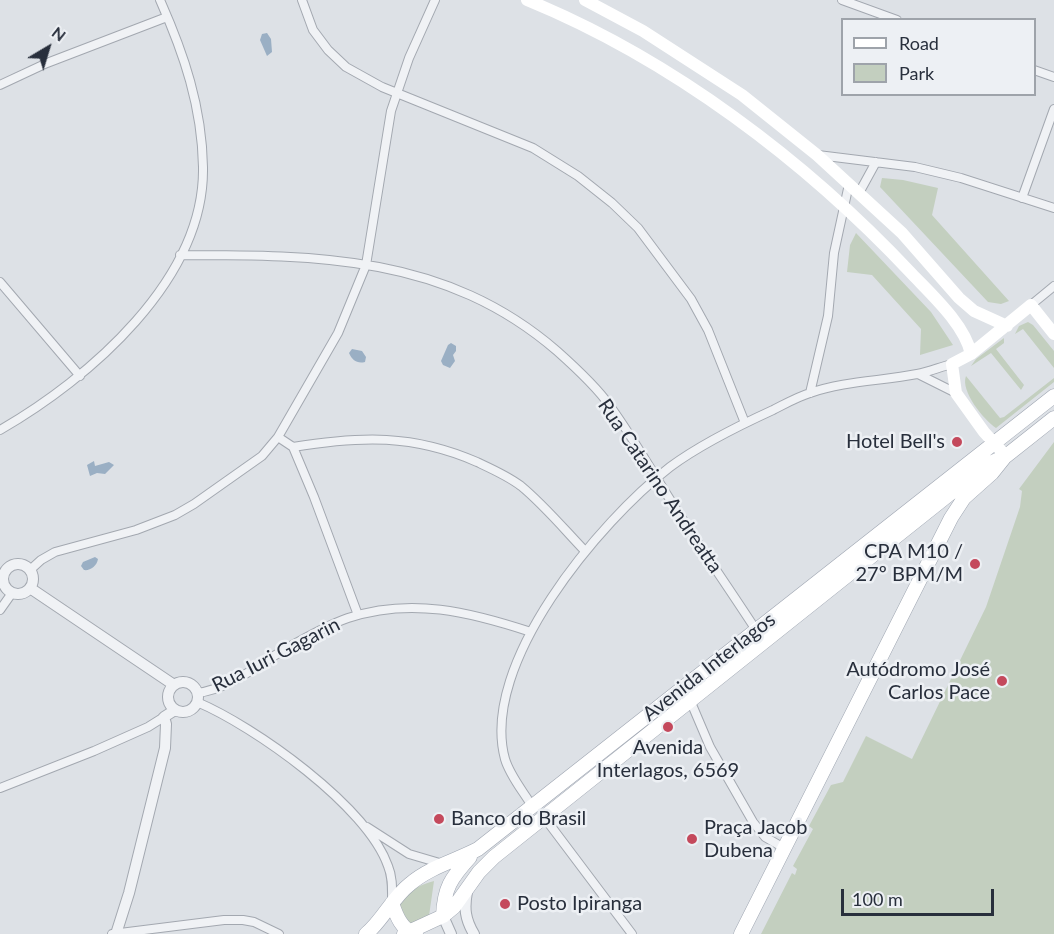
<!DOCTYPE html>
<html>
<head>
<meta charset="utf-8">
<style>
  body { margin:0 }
  #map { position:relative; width:1054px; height:934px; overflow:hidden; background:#dde1e6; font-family:Lato,sans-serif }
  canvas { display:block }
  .legend { position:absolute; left:841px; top:18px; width:195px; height:78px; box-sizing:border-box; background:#edf0f4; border:2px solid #9ea3aa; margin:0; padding:8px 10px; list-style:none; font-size:18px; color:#282f3c }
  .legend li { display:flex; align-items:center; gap:12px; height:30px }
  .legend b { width:30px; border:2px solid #9ea3aa }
  .north { position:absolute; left:18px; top:18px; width:60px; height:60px; -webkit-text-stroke:4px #edf0f4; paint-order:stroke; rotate:38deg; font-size:16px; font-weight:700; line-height:24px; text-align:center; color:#282f3c }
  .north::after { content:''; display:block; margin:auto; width:21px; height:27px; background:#282f3c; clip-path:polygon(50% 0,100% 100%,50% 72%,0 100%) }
  .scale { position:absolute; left:841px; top:889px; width:153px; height:27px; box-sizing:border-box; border:3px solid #282f3c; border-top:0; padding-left:8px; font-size:18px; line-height:21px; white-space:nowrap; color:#282f3c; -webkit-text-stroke:4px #edf0f4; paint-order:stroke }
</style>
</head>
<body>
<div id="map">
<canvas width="1054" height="934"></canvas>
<ul class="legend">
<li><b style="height:8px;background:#fff"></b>Road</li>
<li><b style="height:16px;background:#c3cfbf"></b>Park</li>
</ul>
<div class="north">N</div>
<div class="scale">100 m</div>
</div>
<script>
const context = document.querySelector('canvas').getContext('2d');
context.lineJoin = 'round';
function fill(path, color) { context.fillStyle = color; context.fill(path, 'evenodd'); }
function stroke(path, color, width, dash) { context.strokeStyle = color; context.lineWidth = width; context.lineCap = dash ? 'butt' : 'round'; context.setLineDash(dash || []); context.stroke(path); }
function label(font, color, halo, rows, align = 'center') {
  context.font = font + ' Lato,sans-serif'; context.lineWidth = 5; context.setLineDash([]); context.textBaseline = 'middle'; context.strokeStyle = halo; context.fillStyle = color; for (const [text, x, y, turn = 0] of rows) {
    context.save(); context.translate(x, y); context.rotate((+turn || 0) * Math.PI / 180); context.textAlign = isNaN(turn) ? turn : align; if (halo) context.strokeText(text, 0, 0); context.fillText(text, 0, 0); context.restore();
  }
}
fill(new Path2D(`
  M882 178 903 180 938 188 932 215 1009 301 1001 304 988 302 880 187Z
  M856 233 931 312 953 345 920 355 921 329 872 275 847 272 850 245Z
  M1028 322 1033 325 1054 351V368L1023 329 1015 334 1019 326Z
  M1004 338V343L996 349 1024 385 1021 390 991 353 971 366 976 359Z
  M966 376 1000 418 1004 417 1054 378V382L996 428C984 420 960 391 966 376Z
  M1054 442V934H761L792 873 795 875 797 869 793 866 813 829 809 826 831 785 843 782 866 736 912 759 986 607 1020 507 1022 491 1019 489Z
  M434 881 429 916 408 926 398 907C406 892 418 885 434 881Z`), '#c3cfbf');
fill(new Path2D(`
  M267 33 271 39 272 52 267 56 260 40 262 34Z
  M451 343 456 346V351L453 355 455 361 450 368 443 365 441 361 448 345Z
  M352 349 362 351 366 357 365 362C357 364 352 360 349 353Z
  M94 461 95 466 109 462 114 465 105 474 97 473 90 476 87 465Z
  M95 557 98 559C97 566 90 571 84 570L81 566 83 562Z`), '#9aafc4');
const minor = new Path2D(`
  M302 0 313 30 328 50 346 67 382 87 533 148 578 176 612 203 638 228 691 299 708 330 745 423
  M842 0 897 20
  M1034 70 1054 77
  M0 85 47 63 167 17
  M818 155 915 167 961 178 1054 208
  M859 193 876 162
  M1022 198 1054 109
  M180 255C318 255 446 255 557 351 575 367 596 386 610 406 634 439 654 475 676 509 702 550 730 590 756 630
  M0 282 80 376
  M1031 305 1054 286
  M918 374 956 393
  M810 393 828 316 834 253 849 184
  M0 430C89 379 205 279 203 167 202 107 184 54 160 0
  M278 437 293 447 314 497 358 615
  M293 447C361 436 413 434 477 462 492 469 508 476 521 486 544 505 564 529 585 551
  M30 570 41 560 55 552 136 530 175 515 194 504 262 456 278 437 338 333 366 265 391 111 409 58 435 0
  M0 610 12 593
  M197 693C229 689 255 667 282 651 303 639 325 626 348 618 411 597 470 612 531 632
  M690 700 710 747 753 822 765 837 784 848
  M197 702C254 726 367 806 388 866 393 878 392 890 392 902
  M0 788 94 751 148 727 164 717
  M532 806C523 791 510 776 505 759 479 664 600 521 670 467 701 444 738 426 773 410 785 404 797 397 810 393 844 381 882 381 917 374 929 372 940 367 952 364
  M544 817 632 934
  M367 827 409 854 443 864
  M112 934 224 920H243L254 922 279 934`);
const tertiary = new Path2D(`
  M3 579a15 15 0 1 1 30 0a15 15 0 1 1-30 0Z
  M30 588 174 685
  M168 697a15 15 0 1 1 30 0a15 15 0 1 1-30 0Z
  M467 892C464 908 465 919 474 934
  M443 916 451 934
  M116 934 129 893 165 748 166 724 164 717 175 710`);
const primary = new Path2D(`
  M392 903C396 915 402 931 416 934
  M443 916C444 888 451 878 470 857
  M366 934C383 920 392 898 410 884 430 867 455 861 478 849L1054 396
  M404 934 443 916 454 907 479 872 494 857 986 465 1006 456 1054 418
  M741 934 951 518 964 498 992 473 1004 458`);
stroke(minor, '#a3a8b0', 10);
stroke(tertiary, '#a3a8b0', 12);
stroke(primary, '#9ea5b1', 15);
stroke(minor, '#f0f2f5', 8);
stroke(tertiary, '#f0f2f5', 10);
stroke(new Path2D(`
  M527 0C671 59 806 161 912 274 932 295 965 325 971 354
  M585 0 643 31 742 95 817 155 902 233 959 298 974 311 1007 326
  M1006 456 984 432 956 393 952 364 971 354 1031 305 1054 334`), '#fff', 12);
stroke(primary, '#fff', 14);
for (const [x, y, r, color] of [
  [957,442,6,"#c4495c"],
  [975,564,6,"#c4495c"],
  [1002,681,6,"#c4495c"],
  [668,727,6,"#c4495c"],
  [439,819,6,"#c4495c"],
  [692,839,6,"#c4495c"],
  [505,904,6,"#c4495c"]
]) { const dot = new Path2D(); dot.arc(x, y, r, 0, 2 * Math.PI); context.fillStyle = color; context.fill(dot); stroke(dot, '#edf0f4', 2); }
label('20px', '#282f3c', '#edf0f4', [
  ["Hotel Bell's",945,442],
  ["CPA M10 /",963,552],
  ["27º BPM/M",963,575],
  ["Autódromo José",990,670],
  ["Carlos Pace",990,693],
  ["Avenida",668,748,"center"],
  ["Interlagos, 6569",668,771,"center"],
  ["Banco do Brasil",451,819,"left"],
  ["Praça Jacob",704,828,"left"],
  ["Dubena",704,851,"left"],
  ["Posto Ipiranga",517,904,"left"]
], 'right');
label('20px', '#282f3c', '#edf0f4', [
  ["Rua Catarino Andreatta",660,486,56],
  ["Rua Iuri Gagarin",276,655,-27],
  ["Avenida Interlagos",709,667,-38]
]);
</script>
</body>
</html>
